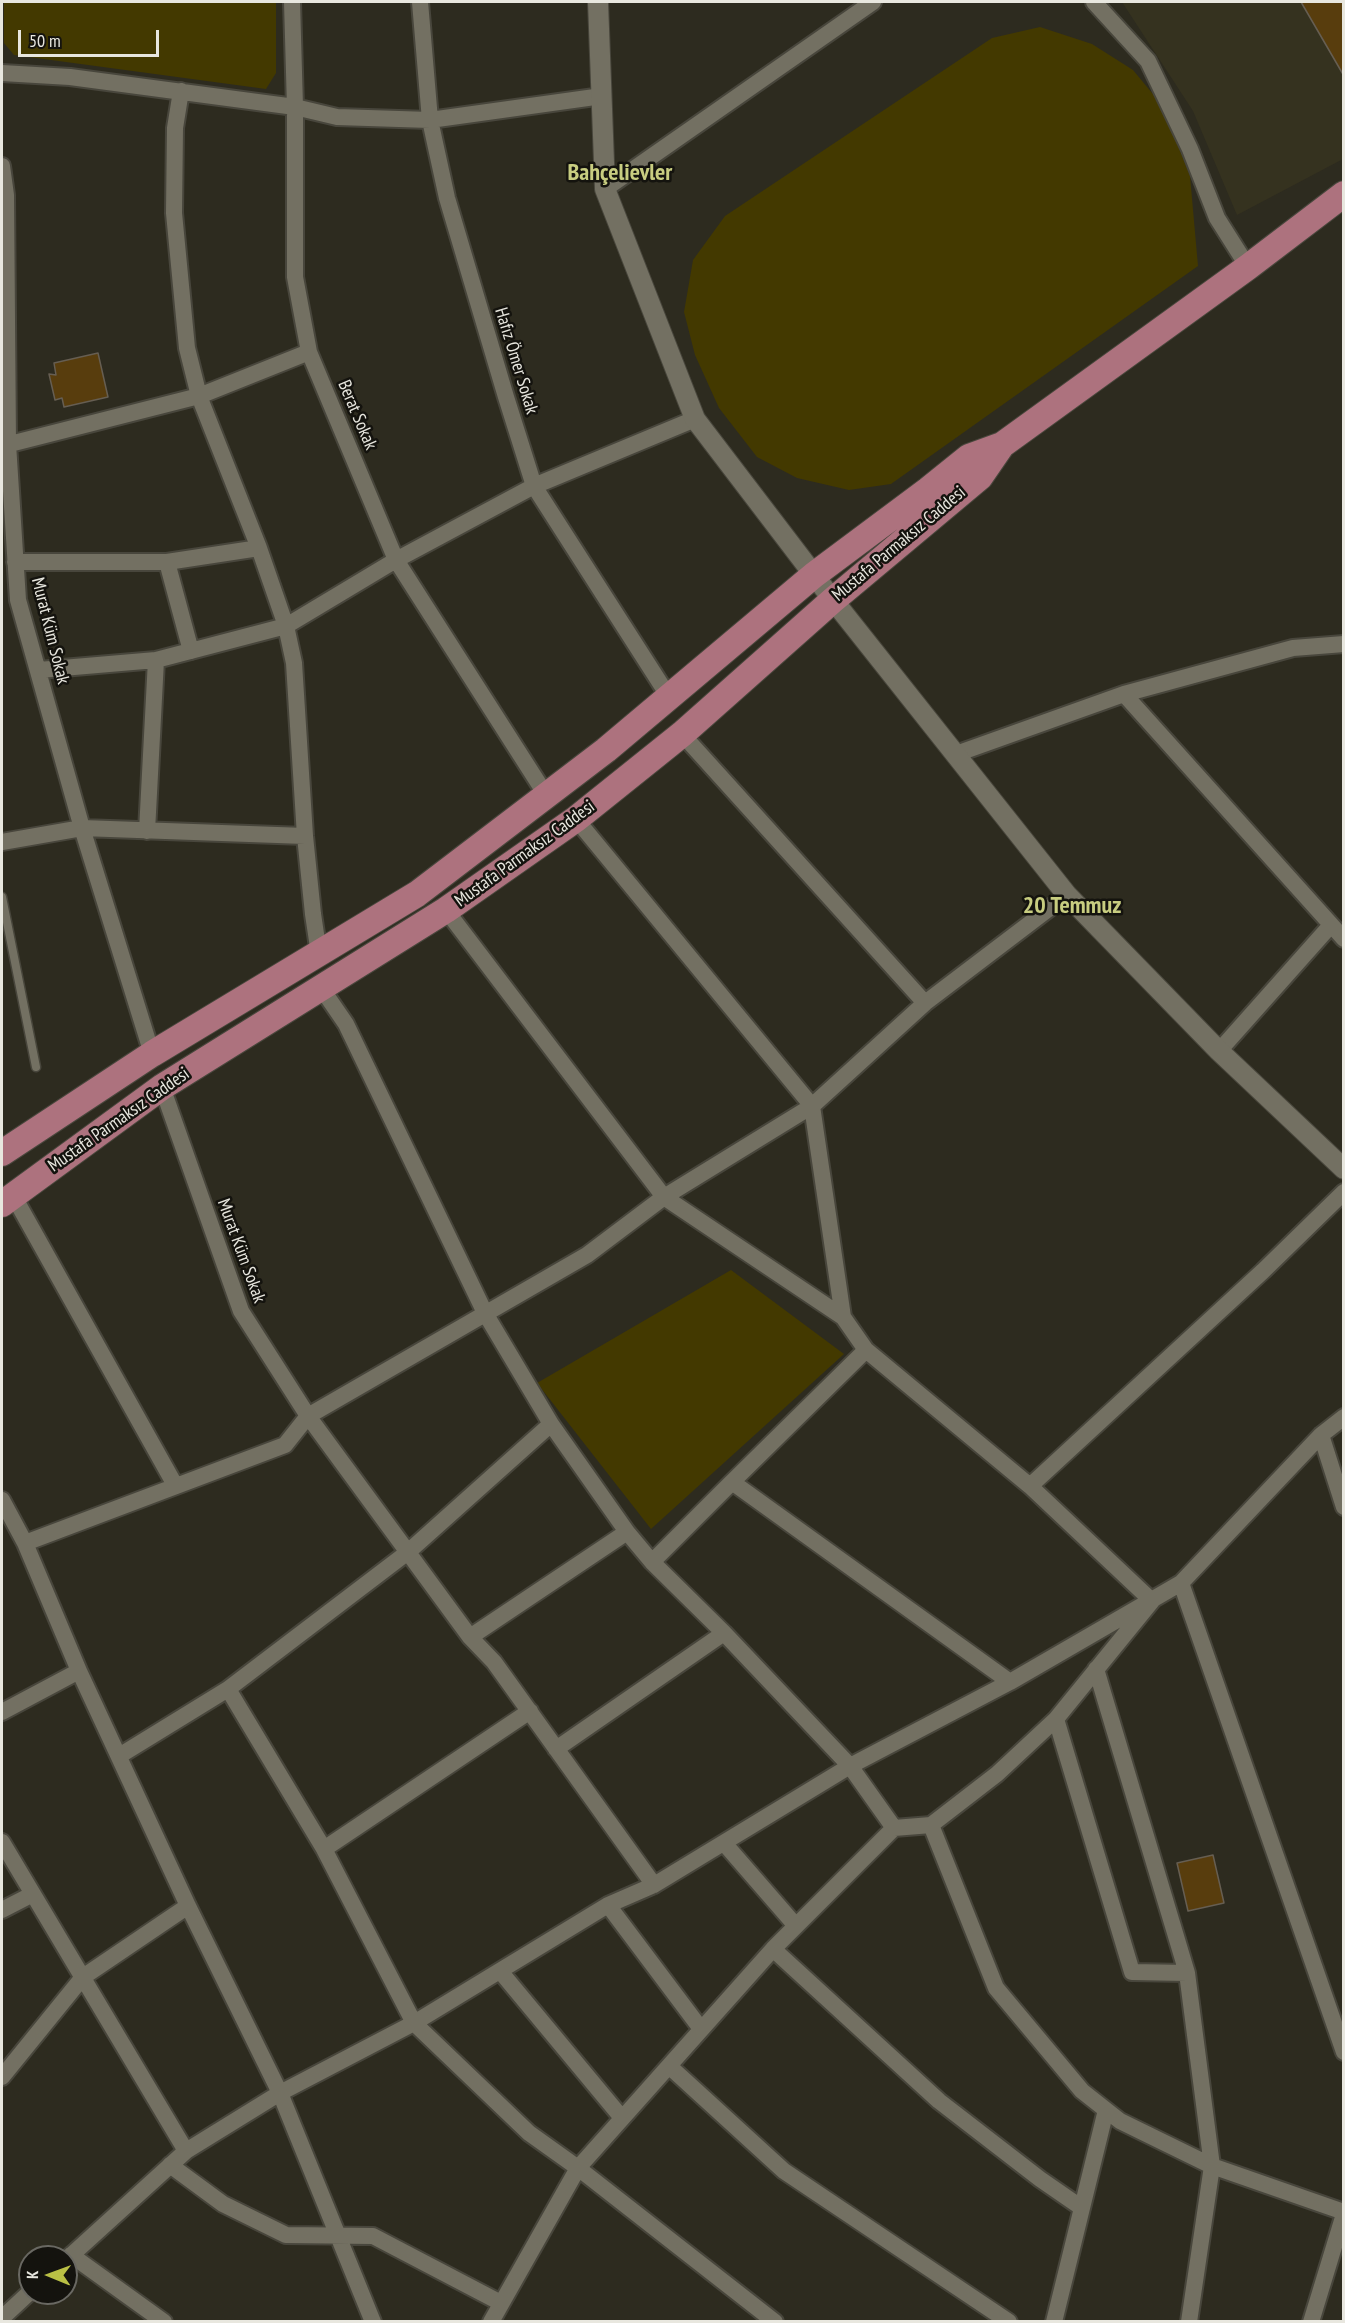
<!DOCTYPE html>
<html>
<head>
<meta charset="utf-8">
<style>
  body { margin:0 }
  #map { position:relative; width:1345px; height:2323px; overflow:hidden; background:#2d2b1f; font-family:"PT Sans Narrow",sans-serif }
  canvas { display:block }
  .frame { position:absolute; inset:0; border:3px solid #e8e7df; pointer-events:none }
  .north { position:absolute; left:18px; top:2245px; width:60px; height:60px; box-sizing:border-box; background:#14130e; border:2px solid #696862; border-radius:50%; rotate:271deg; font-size:16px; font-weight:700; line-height:24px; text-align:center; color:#e8e7df }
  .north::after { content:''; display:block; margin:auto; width:21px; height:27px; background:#bac045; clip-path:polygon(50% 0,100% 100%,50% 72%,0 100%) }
  .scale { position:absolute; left:18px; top:30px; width:141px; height:27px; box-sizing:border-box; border:3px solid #e8e7df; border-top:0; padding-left:8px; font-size:18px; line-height:21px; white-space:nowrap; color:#e8e7df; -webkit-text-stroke:4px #14130e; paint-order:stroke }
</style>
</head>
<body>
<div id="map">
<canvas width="1345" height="2323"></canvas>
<div class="frame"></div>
<div class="north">K</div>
<div class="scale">50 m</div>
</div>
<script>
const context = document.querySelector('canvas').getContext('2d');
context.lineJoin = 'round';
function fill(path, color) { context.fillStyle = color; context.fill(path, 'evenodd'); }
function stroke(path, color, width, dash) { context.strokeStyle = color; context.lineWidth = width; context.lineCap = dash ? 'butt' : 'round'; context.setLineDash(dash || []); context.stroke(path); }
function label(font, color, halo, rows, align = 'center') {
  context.font = font + ' "PT Sans Narrow",sans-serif'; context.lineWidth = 5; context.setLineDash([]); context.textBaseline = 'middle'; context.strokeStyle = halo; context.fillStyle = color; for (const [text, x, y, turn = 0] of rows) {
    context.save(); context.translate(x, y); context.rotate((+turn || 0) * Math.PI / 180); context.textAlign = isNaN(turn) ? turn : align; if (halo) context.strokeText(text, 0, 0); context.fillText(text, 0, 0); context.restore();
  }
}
fill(new Path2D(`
  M1122 2H1343V159L1237 215 1193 111Z`), '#35321f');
fill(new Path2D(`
  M4 2H276V73L266 89 14 55 4 43Z
  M1040 27 1092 44 1133 70 1162 105 1190 176 1198 266 891 484 849 490 797 478 757 457 719 408 695 355 684 312 693 260 725 216 992 38Z
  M731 1270 844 1354 651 1529 537 1383Z`), '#433900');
const building = new Path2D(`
  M1301 2H1344V76Z
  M98 353 108 397 64 407 62 398 55 400 49 374 56 375 54 363Z
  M1213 1855 1224 1903 1188 1911 1177 1863Z`);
fill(building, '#583d0d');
stroke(building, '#665e52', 1.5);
const service = new Path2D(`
  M2 897 36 1067`);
const minor = new Path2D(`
  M292 2 295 107V277L309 352 396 560 546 795
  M420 2 430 120 447 198 506 397 534 486 669 697
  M1094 2 1148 61 1190 149 1217 218 1248 267
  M2 73 70 77 295 107 337 117 430 120 602 96
  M181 91 175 128 174 213 187 348 199 396 259 548 286 626 294 663 305 836 313 914 319 954
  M2 166 6 195 8 444 18 600 82 828 152 1054
  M605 189 873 2
  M2 446 199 396 309 352
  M15 562H167L259 548
  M167 562 191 651
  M39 670 156 660 286 626 396 560 534 486 695 419
  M1124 694 1344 939
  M682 734 925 1003
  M956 754 1124 694 1293 648 1344 644
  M576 819 812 1106 843 1317
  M147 831 156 660
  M2 842 82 828 305 836
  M446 910 664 1197 843 1317 866 1350 1030 1486
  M322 989 346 1024 485 1313 551 1424 627 1532 652 1562 724 1633 850 1766 894 1828 931 1825 996 1988 1082 2091 1120 2121 1212 2166 1344 2212
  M1219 1051 1331 925
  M162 1087 241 1311 308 1416 470 1637 494 1662 654 1885
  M13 1195 175 1485
  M1321 1435 1344 1507
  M732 1482 866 1350
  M2 1500 25 1543 79 1671 188 1906 280 2093 373 2322
  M25 1543 285 1445 308 1416 587 1255 664 1197 812 1106 925 1003 1067 895
  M652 1562 732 1482 1010 1682
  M1181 1583 1344 2052
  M470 1637 627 1532
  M1096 1669 1187 1973 1212 2166 1189 2322
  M228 1689 324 1849 414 2023 529 2133 578 2168 775 2322
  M2 1712 79 1671
  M1056 1719 1132 1972 1187 1973
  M556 1749 724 1633
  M119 1756 228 1689 408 1552 551 1424
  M931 1825 997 1774 1056 1719 1152 1601 1030 1486 1263 1271 1344 1192
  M2 1842 186 2151
  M724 1843 796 1926
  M324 1849 530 1711
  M608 1905 701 2029
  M2 1910 33 1894
  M773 1949 939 2101 1040 2179 1082 2208
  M500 1971 622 2118
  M669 2066 784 2171 1009 2322
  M2 2077 83 1977 188 1906
  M170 2165 223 2204 286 2235 373 2236 501 2303
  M71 2255 164 2322
  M66 2260 186 2151 280 2093 414 2023 608 1905 654 1885 850 1766 1010 1682 1181 1583 1321 1435 1344 1417
  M2 2318 30 2292
  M491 2322 578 2168 773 1949 894 1828
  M1054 2322 1106 2110
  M1311 2322 1344 2214`);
const tertiary = new Path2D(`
  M598 2 605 189 695 419 833 600 1067 895 1219 1051 1344 1169`);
const primary = new Path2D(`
  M2 1153 152 1054 417 894 606 750 814 575 928 490 969 457 1002 445 1248 267 1344 194
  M2 1204 162 1087 446 910 576 819 682 734 833 600 980 477 1002 445`);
stroke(service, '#48463c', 11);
stroke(minor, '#48463c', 20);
stroke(tertiary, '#48463c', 22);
stroke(primary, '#48463c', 28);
stroke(service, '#737062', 8);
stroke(minor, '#737062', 16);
stroke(tertiary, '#737062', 20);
stroke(primary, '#ad727e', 26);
label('18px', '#e8e7df', '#14130e', [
  ["Hafız Ömer Sokak",516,361,73],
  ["Berat Sokak",357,415,67],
  ["Mustafa Parmaksız Caddesi",899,544,-40],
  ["Murat Küm Sokak",50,631,76],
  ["Mustafa Parmaksız Caddesi",525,854,-36],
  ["Mustafa Parmaksız Caddesi",119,1120,-35],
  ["Murat Küm Sokak",241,1251,70]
]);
label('bold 24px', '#c8cd80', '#14130e', [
  ["Bahçelievler",620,173],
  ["20 Temmuz",1072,906]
]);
</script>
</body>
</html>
